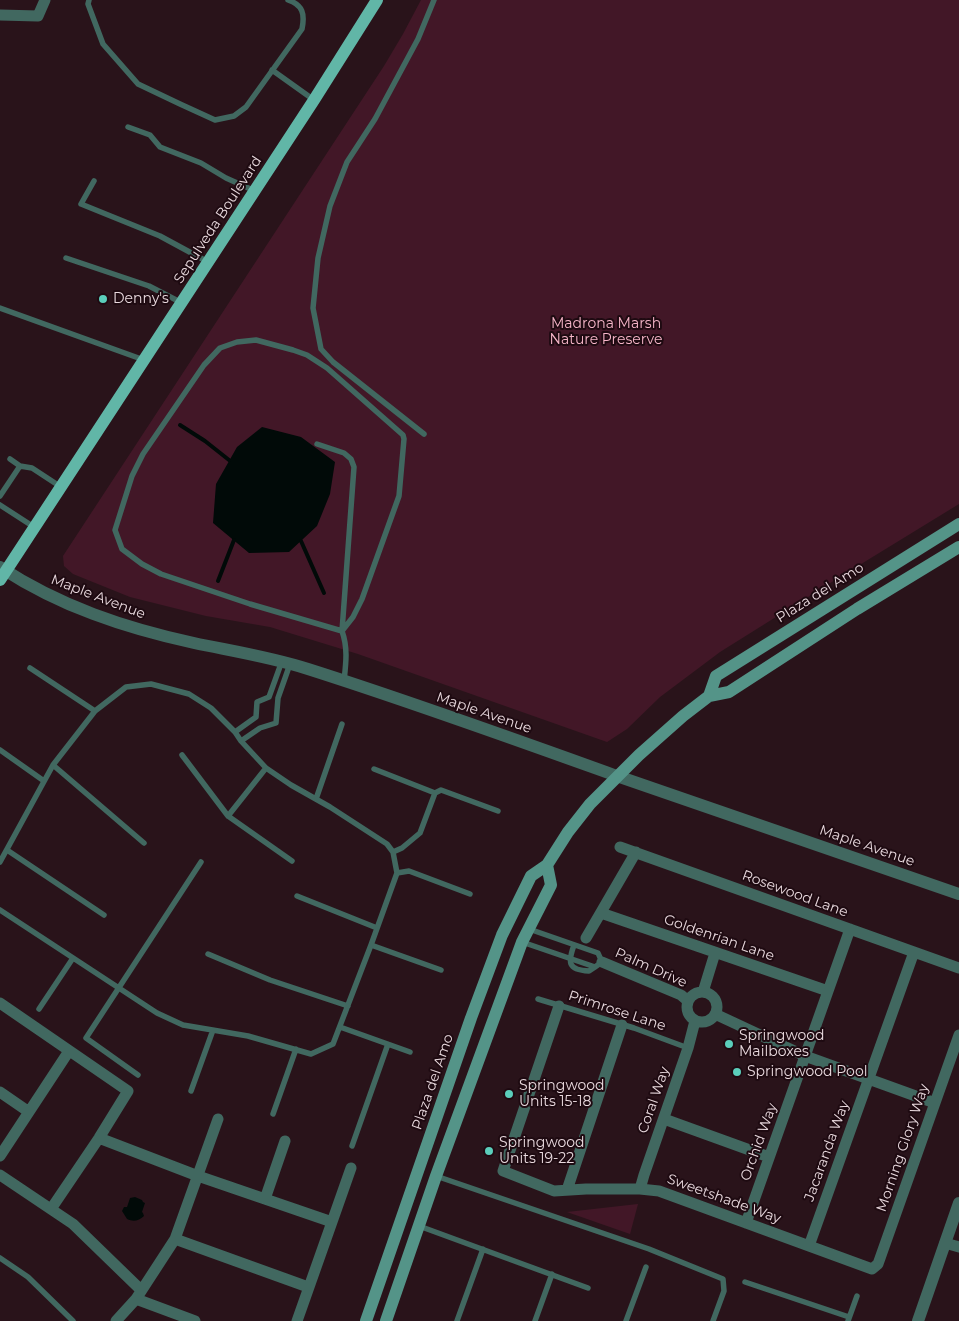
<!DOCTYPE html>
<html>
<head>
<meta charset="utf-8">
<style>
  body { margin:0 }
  canvas { display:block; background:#29131a }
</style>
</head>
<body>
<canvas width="959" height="1321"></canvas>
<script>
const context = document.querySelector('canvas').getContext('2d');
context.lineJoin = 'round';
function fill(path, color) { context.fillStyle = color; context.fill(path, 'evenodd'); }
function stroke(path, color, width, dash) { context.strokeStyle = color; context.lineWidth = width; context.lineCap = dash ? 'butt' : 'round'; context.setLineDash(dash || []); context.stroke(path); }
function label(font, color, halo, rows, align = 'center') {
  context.font = font + ' Montserrat,sans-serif'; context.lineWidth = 4; context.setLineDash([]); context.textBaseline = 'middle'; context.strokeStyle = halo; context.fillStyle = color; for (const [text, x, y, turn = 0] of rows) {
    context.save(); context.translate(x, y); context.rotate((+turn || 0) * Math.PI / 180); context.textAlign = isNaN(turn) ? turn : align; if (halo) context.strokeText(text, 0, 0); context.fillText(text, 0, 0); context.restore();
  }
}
fill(new Path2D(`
  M421 0H959V504L835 580 720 652 660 697 627 729 607 742 358 654 270 627 206 616 130 597 73 574 64 566 63 556 384 66 403 34Z
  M638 1204 630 1234 567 1212Z`), '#421727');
fill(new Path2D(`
  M262 427 301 437 335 462 330 494 317 526 289 552 249 553 213 523 216 484 237 447Z
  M135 1197 142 1200 143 1202 145 1203 142 1212 143 1213 144 1216C139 1221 133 1222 127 1219L122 1211 124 1207H127L130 1198Z`), '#010a08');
stroke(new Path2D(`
  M180 425 205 441 229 460
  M301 541 324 593
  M218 581 234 540`), '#010a08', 4);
stroke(new Path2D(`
  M89 0 88 4 103 44 138 84 180 104 215 120 234 116 246 107 302 29C305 14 303 5 288 0
  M272 70 314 100
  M128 127 150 135 160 147 201 163 226 178 255 191
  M94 181 81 204 160 236 208 262
  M66 258 149 286 182 303
  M0 308 144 360
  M424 434 333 362 321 349 313 308 318 258 330 206 347 162 375 119 418 39 434 0
  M317 444 344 453 351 459 354 467 342 631
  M20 466 32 468 61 487
  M0 496 20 466 10 459
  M0 505 34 527
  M342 631 353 617 362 599 399 496 404 439 403 435 327 368 307 355 293 350 256 340 237 342 220 348 204 365 143 454 132 476 115 530 122 549 142 564 161 574 250 604 342 631C348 648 346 663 344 681
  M30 668 95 711
  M235 732 256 717 257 702 269 697 282 661
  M241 741 260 728 276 723 278 698 290 664
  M0 750 44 781
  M182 755 228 816 266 768
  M53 765 144 843
  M374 769 435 793
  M316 799 342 724
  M228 816 292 861
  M7 850 104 915
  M393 852 402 848 420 833 435 793 441 790 498 811
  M0 862 53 765 95 711 126 687 151 684 189 694 211 708 235 732 241 741 266 768 291 785 330 807 387 844 393 852 397 873 371 945 333 1044 311 1054 248 1036 183 1025 157 1013 0 910
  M397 873 409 871 470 894
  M297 896 377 928
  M522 942 595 967 602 962 598 953 529 929
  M371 945 441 970
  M574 945C568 962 567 970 589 971L595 967
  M208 954 270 980 348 1006
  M538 999 634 1028 688 1048
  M39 1009 73 958
  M340 1027 410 1052
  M138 1075 86 1038 201 862
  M191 1091 213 1030
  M273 1114 296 1049
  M352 1146 388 1044
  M436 1176 649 1249 723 1279 724 1291 713 1321
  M419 1226 588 1288
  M0 1258 28 1277 73 1321
  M745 1282 849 1317
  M457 1321 483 1249
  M535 1321 552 1274
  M626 1321 646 1267
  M848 1321 857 1296`), '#416860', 5.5);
stroke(new Path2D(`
  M0 15 38 16 45 0
  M620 847 959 968
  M601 913 828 991
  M586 938 636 852
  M602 962 681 995 688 1001
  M703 992 715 953
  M687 1007a15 15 0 1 1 30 0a15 15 0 1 1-30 0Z
  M0 1003 128 1091 99 1138 51 1209
  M559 1006 503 1171 554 1191 586 1189H640L659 1191 872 1269 878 1264 959 1035
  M715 1014 805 1056 935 1103
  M0 1092 29 1112
  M664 1119 769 1157
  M99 1138 198 1176 332 1222 297 1321
  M0 1156 69 1051
  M0 1175 73 1224 141 1290
  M640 1189 644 1175 688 1048 695 1021
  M567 1190 622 1025
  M265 1199 285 1141
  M332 1222 351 1168
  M746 1223 850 929
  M175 1239 308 1287
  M945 1243 959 1247
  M809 1246 914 952
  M136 1299 195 1321
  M116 1321 136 1299 175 1239 218 1119`), '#416860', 11);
stroke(new Path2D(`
  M0 567C59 606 125 628 194 643 232 651 271 657 308 669 412 702 514 739 617 776 731 815 845 855 959 894
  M918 1321 959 1203`), '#416860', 12);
stroke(new Path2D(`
  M709 696 716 676 959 524
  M366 1321 471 1018 502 935 531 876 547 865 568 832 590 804 639 755 683 716 709 696 729 692 857 609 959 547
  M386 1321 436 1176 522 942 551 885 547 865`), '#549488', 12);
stroke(new Path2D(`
  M0 580 314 100 377 0`), '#61b6a7', 12);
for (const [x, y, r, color] of [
  [103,299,5,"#5bcebb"],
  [729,1044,5,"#5bcebb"],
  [737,1072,5,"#5bcebb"],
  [509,1094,5,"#5bcebb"],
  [489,1151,5,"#5bcebb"]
]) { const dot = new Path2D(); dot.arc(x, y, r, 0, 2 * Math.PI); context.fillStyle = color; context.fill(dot); stroke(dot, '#1e0a11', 2); }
label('14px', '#eadadf', '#1e0a11', [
  ["Sepulveda Boulevard",218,220,-57],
  ["Plaza del Amo",820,593,-32],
  ["Maple Avenue",98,597,21],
  ["Maple Avenue",484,713,19],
  ["Maple Avenue",867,846,19],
  ["Rosewood Lane",795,894,20],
  ["Goldenrian Lane",719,938,19],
  ["Palm Drive",651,968,24],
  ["Primrose Lane",617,1011,18],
  ["Plaza del Amo",433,1082,-71],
  ["Coral Way",654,1100,-71],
  ["Orchid Way",759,1142,-70],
  ["Morning Glory Way",903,1148,-71],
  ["Jacaranda Way",827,1151,-70],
  ["Sweetshade Way",724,1199,20]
]);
label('14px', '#eadadf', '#1e0a11', [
  ["Denny's",113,299],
  ["Springwood",739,1036],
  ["Mailboxes",739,1052],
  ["Springwood Pool",747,1072],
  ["Springwood",519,1086],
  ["Units 15-18",519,1102],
  ["Springwood",499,1143],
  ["Units 19-22",499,1159]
], 'left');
label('14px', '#f7b6c9', '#1e0a11', [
  ["Madrona Marsh",606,324],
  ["Nature Preserve",606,340]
]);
</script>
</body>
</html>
